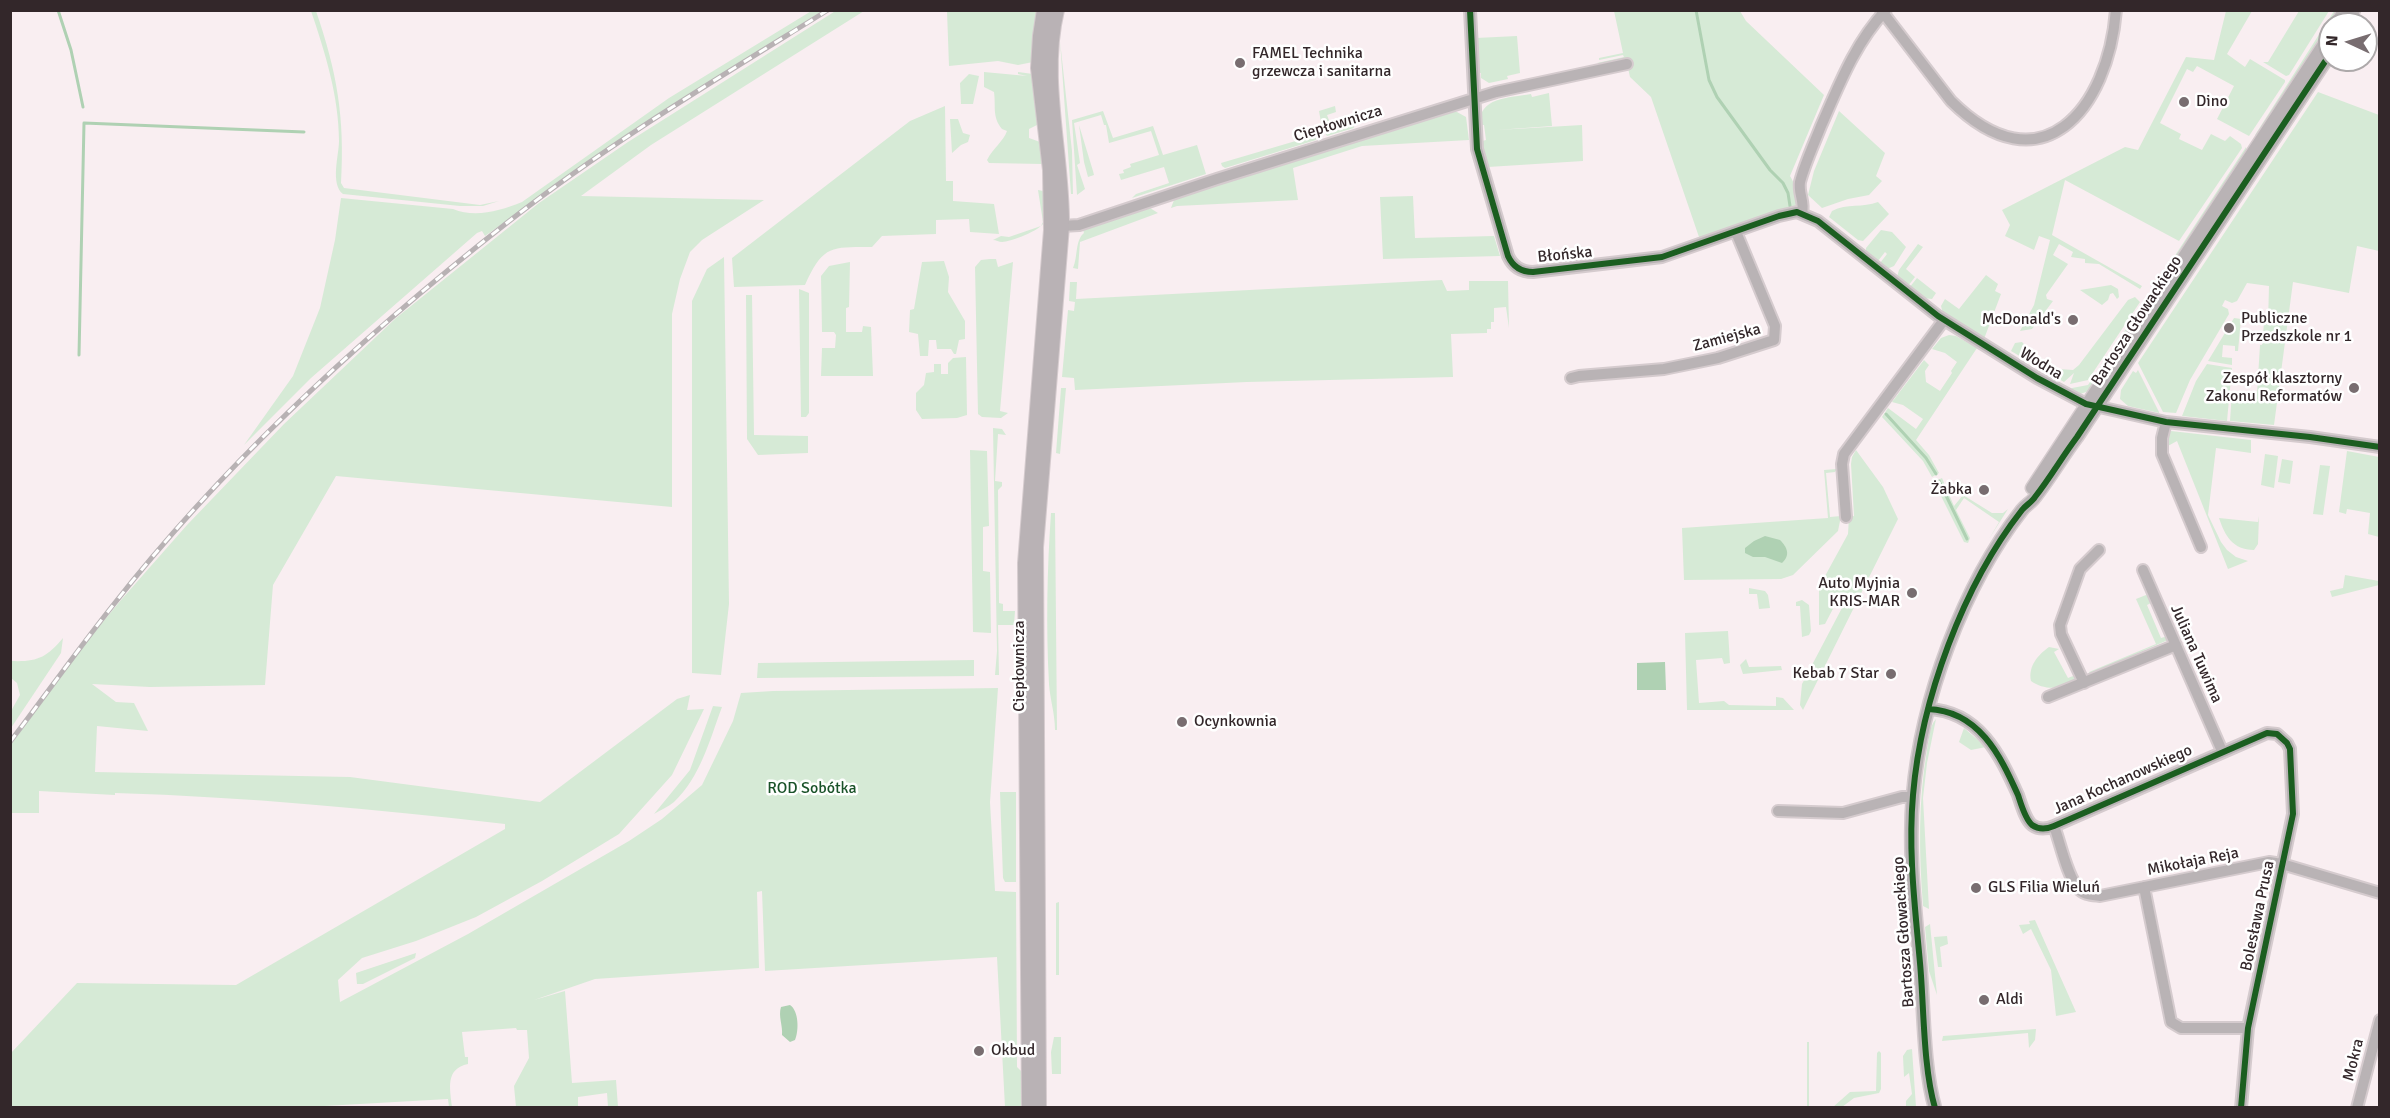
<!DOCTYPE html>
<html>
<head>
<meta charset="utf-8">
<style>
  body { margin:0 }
  #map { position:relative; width:2390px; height:1118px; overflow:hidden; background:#f9eef1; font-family:Signika,sans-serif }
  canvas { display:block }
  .frame { position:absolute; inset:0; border:12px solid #33272a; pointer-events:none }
  .north { position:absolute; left:2318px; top:12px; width:60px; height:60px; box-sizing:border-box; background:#fff; border:2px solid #ada9aa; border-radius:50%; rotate:274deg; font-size:16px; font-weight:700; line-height:24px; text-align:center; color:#33272a }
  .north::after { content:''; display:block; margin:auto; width:21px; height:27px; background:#786d70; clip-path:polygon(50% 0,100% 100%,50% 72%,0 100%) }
</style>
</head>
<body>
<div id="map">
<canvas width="2390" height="1118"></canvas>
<div class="frame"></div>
<div class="north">N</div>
</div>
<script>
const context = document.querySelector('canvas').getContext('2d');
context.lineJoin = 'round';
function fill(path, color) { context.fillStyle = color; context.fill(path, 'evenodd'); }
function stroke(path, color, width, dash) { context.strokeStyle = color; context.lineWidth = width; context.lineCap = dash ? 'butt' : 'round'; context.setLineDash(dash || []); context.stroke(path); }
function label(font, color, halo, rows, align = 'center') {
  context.font = font + ' Signika,sans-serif'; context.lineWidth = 5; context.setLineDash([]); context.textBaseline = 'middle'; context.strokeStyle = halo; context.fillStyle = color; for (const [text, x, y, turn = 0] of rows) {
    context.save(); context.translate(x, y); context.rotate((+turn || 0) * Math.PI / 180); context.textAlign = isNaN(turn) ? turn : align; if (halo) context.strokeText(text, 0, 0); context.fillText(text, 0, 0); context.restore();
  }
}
fill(new Path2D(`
  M813 10 822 11 643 126 485 236 482 231 477 233 311 378 244 445 293 376 320 308 335 240 341 198 453 209C475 218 500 211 522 202L669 98Z
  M837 10 864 11 651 145 581 196 764 200 702 240 690 252 680 279 672 314V507L336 476 273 585 265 685 150 687 92 684 116 702 134 703 148 731 97 726 95 772 350 777 540 802 677 699 690 695 687 710 704 709 672 775 619 834 542 881 476 917 416 941 362 958 338 980 340 1002 468 934 629 841 662 819 702 785 733 721 741 693 773 691 998 688 990 802 995 891 1016 892 1017 1067 1021 1071V1107H1005L997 957 765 971 762 891 757 892 759 968 595 979 534 1000 565 991 572 1083 616 1080 618 1107H608L607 1093 578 1097V1107H516L514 1086 529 1058 527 1030H517L516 1028 462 1032 465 1057H468V1064C445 1069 450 1088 452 1107H449L448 1099 307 1107H11V1053L77 983 236 985 505 829V824C375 809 246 797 115 793V795L39 791V813H11L12 743 87 641 121 600 187 525 284 424 396 318 539 203 628 142Z
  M311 11H316C337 72 345 118 341 183L344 188 480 205 499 201 483 206H460L343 194C330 184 339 155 339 141 339 97 325 52 311 11Z
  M947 11H1041L1033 62 1018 65 998 61 949 66Z
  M1614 11H1740L1746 21 1824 95 1790 176C1795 184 1800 197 1795 206L1659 253 1699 237 1651 97 1630 77 1628 68 1597 63 1624 57 1623 55 1599 60V58L1623 53Z
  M2226 11H2252L2227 54 2245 67 2250 59 2285 80V82L2249 136 2217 119 2234 86 2197 66 2193 72 2187 69 2160 123 2181 134 2179 139 2202 150 2211 134 2225 141 2230 136 2241 144 2242 148 2179 241 2065 180 2052 235 2142 286 2140 289 2099 264 2085 263V259L2071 257 2073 252 2059 244 2053 255 2068 264 2046 295 2047 299 2053 301 2032 329 2020 331 2034 305 2050 240 2039 236 2034 250 2005 236 2010 225 2002 210 2125 147 2138 150 2186 57 2214 60Z
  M2299 11H2329L2289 75 2286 76 2263 62H2268Z
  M2334 11H2340L2262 133 2255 135Z
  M1517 36 1520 73 1507 76 1508 79 1489 83 1481 78V73H1478L1476 38Z
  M1060 41 1072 151 1073 194H1071Z
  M984 72 1027 76 1018 74V72L1033 74 1038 120 1037 125 1029 129V138L1040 142 1043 164 989 163 987 160C993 148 1003 142 1007 131L1002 129C992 117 996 107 994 92L984 87Z
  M969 74 979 76 973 104H961L960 83Z
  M2312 88 2315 90 2187 283 2183 281Z
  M2318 92 2379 115V251L2357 246 2349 293 2293 282 2274 425 2230 421 2232 392 2257 394 2260 345H2262L2264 323H2268L2269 286 2247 283 2237 301 2232 303 2225 300 2222 306 2228 309 2229 314 2190 380 2176 413 2163 412 2138 363Z
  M1549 93 1552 126 1497 130 1582 125 1583 161 1488 167 1482 141 1486 140 1484 125H1480C1478 97 1509 98 1531 94L1532 97Z
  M945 106 946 181H953V201L994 204 999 234 970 232 969 219 936 220V234L882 236 872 247C831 247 823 245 805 285L734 287 732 258 910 121Z
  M1335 106 1336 112 1327 115 1330 123 1339 122V120L1351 117 1354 128 1327 136 1322 128 1319 111Z
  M1103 111 1113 138 1153 126 1163 155 1197 145 1206 174 1132 198 1136 194 1169 183 1164 167 1121 180 1119 174 1124 173 1123 170 1131 167 1130 164 1159 155 1151 131 1109 143 1106 125H1104L1101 115 1074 123 1080 163 1077 165 1085 189 1077 195 1072 120Z
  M1839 111 1885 153 1876 176 1882 181 1869 195 1848 199 1822 208 1808 195 1814 171Z
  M1451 112H1457L1466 117 1469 140 1362 146 1293 168 1298 200 1177 206 1171 208 1174 200 1231 180Z
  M950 119H958L963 133 970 135 968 142 961 145 952 153Z
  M1079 125 1093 171 1094 175 1088 177 1084 162Z
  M1316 135V140L1225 168 1222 166 1221 163Z
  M2246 147 2247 154 2160 284 2157 283Z
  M1038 190 1043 191C1043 200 1048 212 1044 222 1042 230 1010 242 1002 242 999 242 996 240 993 240L1001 236 1009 237 1041 226 1043 222Z
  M1413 196 1415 238 1494 236 1500 256 1383 259 1380 197Z
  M1878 202 1889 214 1863 241 1858 240 1829 217 1832 211C1847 203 1863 208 1878 202Z
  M1150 208 1158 213 1080 242 1078 269 1073 268C1078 257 1075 240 1084 233L1083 230Z
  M1881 230 1892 232 1906 247 1894 266 1887 269 1880 263 1887 254 1885 252 1878 261 1866 252V248Z
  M1918 244 1923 247 1906 269 1915 277 1908 286 1897 277 1899 270Z
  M724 257 729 604 721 675 692 673V301L707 269Z
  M990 259H996L998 267 1013 262 1000 411 1008 413 1001 418 982 417 978 414 975 267 981 260Z
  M944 261 949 277 948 292 965 321V339L959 340 956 354H954L951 349H937L936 340H929L928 356H920L918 334 909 332 910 310 914 309 922 262Z
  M850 262 849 307 846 308V332H862L863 326 871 327 873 376H821L822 348H835L836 335 834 332H822L821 276 829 266Z
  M1986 275 1998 284 1995 291 2001 294 1984 339 1943 314 1941 306 1945 299 1959 309Z
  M1917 278 1936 293 1932 299 1923 298 1909 288Z
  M1442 280 1447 291 1469 290V281H1508L1509 328 1506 307 1494 308V322H1491V329H1487V333L1451 334 1453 377 1247 382 1075 390 1074 378 1062 377 1068 310 1074 311 1075 302 1069 301 1070 282H1077L1076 299Z
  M2111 285 2118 289 2119 297 2117 299 2113 293 2110 294 2108 300 2102 305 2080 290Z
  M799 289 809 293V413L806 417H801Z
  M746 295H752L754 435 808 436V453L758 455 747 439Z
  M2135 297 2140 302 2088 380 2070 384 2074 373 2064 382 2011 351 2015 343 2022 342 2032 353 2059 369 2073 370 2079 365 2128 300Z
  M2143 304 2145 308 2089 391 2080 394 2070 391 2072 388 2088 385Z
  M2234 318 2241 319 2238 351H2235V346L2223 345 2222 357 2232 358V365L2208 361Z
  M1949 335 1956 336 1977 348 1916 440 1929 455 1939 473 1932 477 1923 461 1882 417 1888 408 1916 429 1923 419 1903 405 1892 402 1924 360 1929 365 1925 371 1926 382 1940 391 1952 373 1951 371 1957 362 1945 353 1932 349 1941 338Z
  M966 357 967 415 957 418 922 419 916 410V393L924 385 926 373 934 372V364H941V374H948V363L953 358Z
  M2207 364 2232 368 2227 421 2182 416 2196 381Z
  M2138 370 2159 412V413L2128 406 2120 399 2121 390 2133 371 2136 373Z
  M1061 388H1066L1060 454 1056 453Z
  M993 428 1002 429 1006 435 998 434 995 481 1002 482V486L998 490 999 603 1003 604V611H1015L1014 625H998L999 675H995L997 651Z
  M2171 431 2251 440V453L2216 448 2208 515 2221 542 2227 550 2236 557 2248 561 2228 569 2177 441 2166 447 2167 434Z
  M970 450 987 451 989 526 983 527V571L990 572 991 633 973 632Z
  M1856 450 1883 487 1898 519 1803 710 1800 705 1802 684 1843 606 1836 603 1825 624 1819 625V587L1848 534 1849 517 1854 516 1851 464 1852 457Z
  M2347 451 2379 457V537L2368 534 2370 513 2347 509 2346 514 2339 512Z
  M2265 454 2278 456 2274 488 2261 485Z
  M2282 459 2293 461 2290 484 2278 482Z
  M2320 465 2330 466 2323 515 2313 514Z
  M1837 469 1835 472 1826 473 1830 517 1841 516 1838 531 1793 575 1781 579 1684 580 1682 528 1828 518 1824 470Z
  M1942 478 1954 506 1963 495 1992 513H2003L2008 509 1989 539 1999 522 1964 498 1956 510 1970 538 1968 543 1964 542 1934 482Z
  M1051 513H1055L1057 730H1055C1055 714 1050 699 1049 684 1046 628 1047 569 1051 513Z
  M2259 516 2258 544 2254 550C2233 550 2225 536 2219 518L2258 522Z
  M2345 575 2379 581V585L2332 597 2330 591 2343 588Z
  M1749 588 1765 591 1768 595 1770 608 1759 609 1757 594H1749Z
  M2146 595 2149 596 2153 602 2147 605 2161 638 2168 636V640L2090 674 2089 672 2156 644 2136 599Z
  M1802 600 1809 605 1811 631 1809 635 1802 637 1800 606H1796V602Z
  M1728 631 1730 663 1724 664 1722 658 1696 660 1699 703 1724 701 1729 705 1776 706V697L1783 698 1794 710H1687L1685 633Z
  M63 638 61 653 11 728V711L20 695 17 683 11 678V661C37 662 46 658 63 638Z
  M2049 647 2059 649 2054 652 2068 678 2073 676 2076 681C2062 689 2045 691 2031 681 2028 666 2038 655 2049 647Z
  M1746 659 1749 667 1781 666 1782 670 1743 674 1740 665Z
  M974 660V676L757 678 758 663Z
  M713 706 722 707C710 739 700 778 674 802 668 807 660 810 654 814L690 770Z
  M1936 719 1927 763 1923 798 1929 909 1923 906C1919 854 1918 802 1927 750 1929 740 1929 726 1936 719Z
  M1964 728 1986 747 1971 750 1959 742Z
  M1000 792H1016V882H1005L1003 878Z
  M1059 902V975H1056V903Z
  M2035 920 2076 1012 2056 1016 2051 970 2031 929 2023 934 2019 925 2030 924 2029 921Z
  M1930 924 1937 995 1929 971 1925 927Z
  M1947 936 1948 944 1940 947 1942 967H1938L1934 937Z
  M416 953 415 958 363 984H357L356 973Z
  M2036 1029 2035 1040 2029 1048 2028 1033 1942 1041 1943 1036Z
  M1054 1037H1061V1074H1052L1051 1052Z
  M1807 1042H1809V1107H1833L1850 1092 1876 1091 1877 1053 1879 1051 1881 1053V1089L1879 1093 1854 1098 1842 1107H1807Z
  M1912 1049 1916 1107H1906V1101L1912 1094 1909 1073 1904 1077 1903 1056 1907 1050Z`), '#d6ead6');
fill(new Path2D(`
  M1765 536 1780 540C1787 547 1791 555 1782 563L1765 557H1753L1745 553V548L1754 541Z
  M1665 662 1666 690H1637V663Z
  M790 1005C799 1011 799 1031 795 1040L790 1042 782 1035C783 1026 778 1016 781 1007Z`), '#afd1b3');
stroke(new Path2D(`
  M58 10 71 50 83 107
  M1696 10 1709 80 1717 97 1770 170 1783 183 1788 193 1790 206
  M79 355 84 123 304 132
  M1886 414 1926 458 1936 474
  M1939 481 1967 539`), '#afd1b3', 3);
const minor = new Path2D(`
  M1470 10 1477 149 1508 256C1513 267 1521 272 1533 272L1662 257 1779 216 1797 212 1818 221 1938 316 2037 378 2086 404 2166 422 2310 437 2380 447
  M1881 10 1951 101C2041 190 2108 110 2116 10
  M1802 213C1805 202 1798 193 1800 182 1805 163 1814 144 1821 126 1839 85 1855 43 1886 10
  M1056 221 1062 226 1079 225 1217 179 1496 92 1627 64
  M1571 378 1579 376 1664 369 1718 358 1774 340 1775 326 1736 232
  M2166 422 2162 438V454L2201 547
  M1846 517 1842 464 1844 454 1944 320
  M2143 570 2222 751
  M2084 683 2061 634 2060 625 2080 569 2099 550
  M2048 697 2176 645
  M1928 709C1979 711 2000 755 2018 795 2021 804 2025 819 2032 825 2039 830 2047 829 2054 826L2267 733 2277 734 2287 743 2290 749 2293 814 2248 1028 2241 1108
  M1778 811 1843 813 1902 797H1912
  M2054 826C2060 842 2067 876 2078 888 2083 895 2092 895 2100 896L2269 862 2282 864 2380 893
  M2144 887 2171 1022 2181 1028H2248
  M2357 1108 2380 1020`);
const tertiary = new Path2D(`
  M2337 24 2344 10
  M2347 24 2354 10
  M2032 488 2330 35
  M1935 1108C1923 1067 1924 1006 1920 963 1915 907 1908 851 1913 795 1921 700 1963 585 2022 510 2026 505 2032 502 2035 497 2050 478 2062 457 2077 437L2330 54`);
const secondary = new Path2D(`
  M1029 1108 1025 563 1051 230 1050 170 1038 68 1040 36 1044 10
  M1039 1108 1036 547 1062 226C1063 156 1040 79 1057 10`);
stroke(minor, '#d5cbce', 14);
stroke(tertiary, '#d5cbce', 15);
stroke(secondary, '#d5cbce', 16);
stroke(minor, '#b9b3b5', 10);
stroke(tertiary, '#b9b3b5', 12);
stroke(secondary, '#b9b2b5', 14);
const rail = new Path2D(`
  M10 742C45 696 78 649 114 604 227 460 365 334 508 222 609 143 720 77 828 10`);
stroke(rail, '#b8b2b4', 5);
stroke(rail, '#fff', 3, [9]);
stroke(new Path2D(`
  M1470 10 1477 149 1508 256C1513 267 1521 272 1533 272L1662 257 1779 216 1797 212 1818 221 1938 316 2037 378 2086 404 2166 422 2310 437 2380 447
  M1928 709C1979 711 2000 755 2018 795 2021 804 2025 819 2032 825 2039 830 2047 829 2054 826L2267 733 2277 734 2287 743 2290 749 2293 814 2248 1028 2241 1108
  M1935 1108C1923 1067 1924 1006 1920 963 1915 907 1908 851 1913 795 1921 700 1963 585 2022 510 2026 505 2032 502 2035 497 2050 478 2062 457 2077 437L2330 54`), '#1b5e20', 6);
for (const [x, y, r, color] of [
  [1240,63,6,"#786d70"],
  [2184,102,6,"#786d70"],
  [2073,320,6,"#786d70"],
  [2229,328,6,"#786d70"],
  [2354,388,6,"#786d70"],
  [1984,490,6,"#786d70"],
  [1912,593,6,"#786d70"],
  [1891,674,6,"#786d70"],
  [1182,722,6,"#786d70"],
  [1976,888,6,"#786d70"],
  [1984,1000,6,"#786d70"],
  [979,1051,6,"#786d70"]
]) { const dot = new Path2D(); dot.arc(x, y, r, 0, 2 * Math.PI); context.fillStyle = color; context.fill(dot); stroke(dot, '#fff', 2); }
label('16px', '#33272a', '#fff', [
  ["FAMEL Technika",1252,54],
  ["grzewcza i sanitarna",1252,72],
  ["Dino",2196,102],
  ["Publiczne",2241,319],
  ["Przedszkole nr 1",2241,337],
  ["McDonald's",2061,320,"right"],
  ["Zespół klasztorny",2342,379,"right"],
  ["Zakonu Reformatów",2342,397,"right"],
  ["Żabka",1972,490,"right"],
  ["Auto Myjnia",1900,584,"right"],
  ["KRIS-MAR",1900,602,"right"],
  ["Kebab 7 Star",1879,674,"right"],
  ["Ocynkownia",1194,722],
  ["GLS Filia Wieluń",1988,888],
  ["Aldi",1996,1000],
  ["Okbud",991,1051]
], 'left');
label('16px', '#33272a', '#fff', [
  ["Ciepłownicza",1338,124,-17],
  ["Błońska",1565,255,-6],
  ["Bartosza Głowackiego",2137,321,-57],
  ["Zamiejska",1727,338,-15],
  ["Wodna",2041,364,31],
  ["Juliana Tuwima",2196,654,66],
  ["Ciepłownicza",1020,666,-90],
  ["Jana Kochanowskiego",2123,780,-24],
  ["Mikołaja Reja",2193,862,-11],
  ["Bolesława Prusa",2258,916,-78],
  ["Bartosza Głowackiego",1904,932,-94],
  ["Mokra",2354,1060,-76]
]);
label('16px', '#195228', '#fff', [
  ["ROD Sobótka",812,789]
]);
</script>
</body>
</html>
